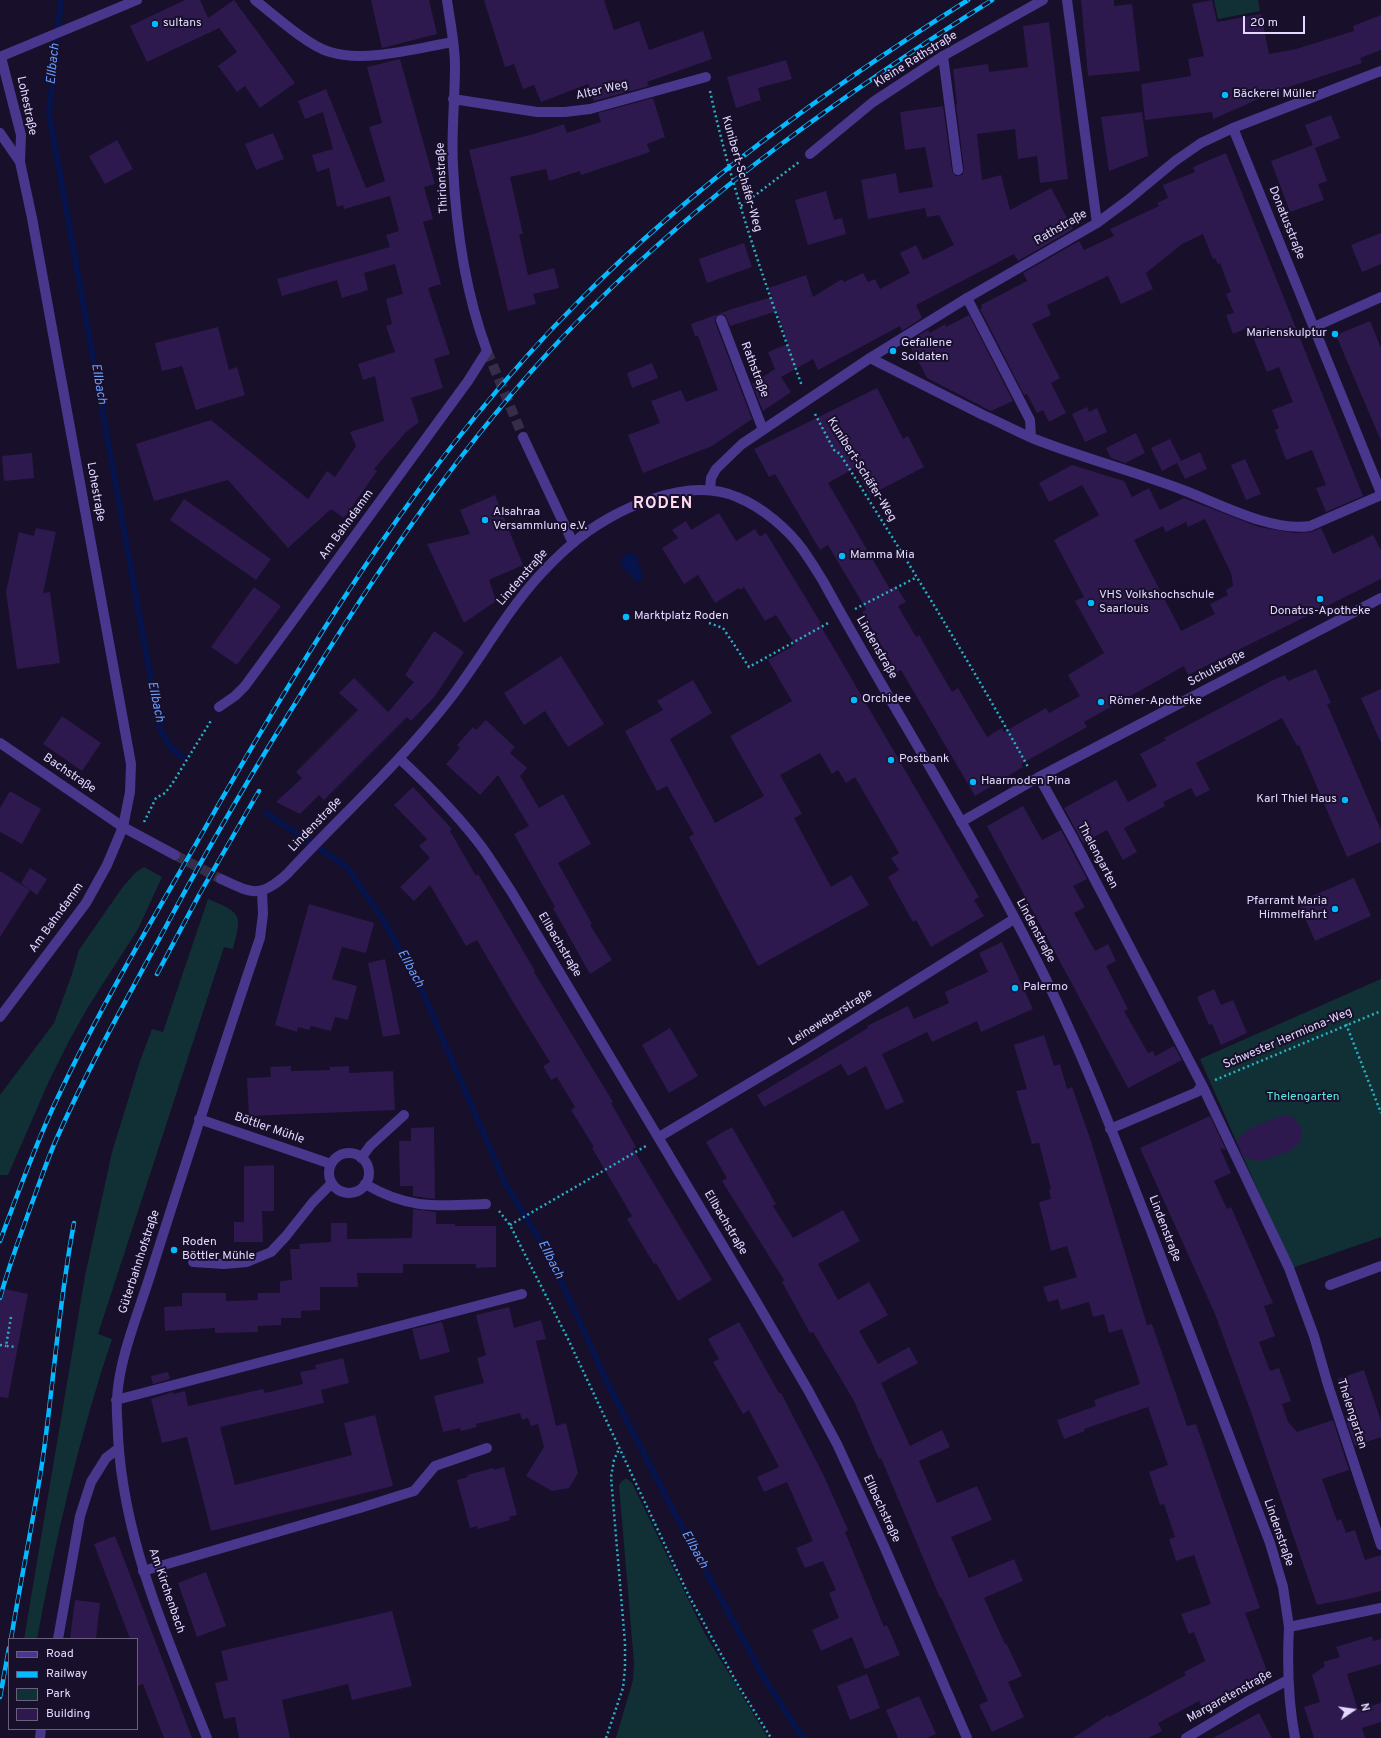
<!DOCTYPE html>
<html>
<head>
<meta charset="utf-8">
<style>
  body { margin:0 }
  #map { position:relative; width:1381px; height:1738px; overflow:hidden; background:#180f2a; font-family:Overpass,sans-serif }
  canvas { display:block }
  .legend { position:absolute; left:8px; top:1638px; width:130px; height:92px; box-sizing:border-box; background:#180f2a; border:1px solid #695f7f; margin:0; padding:5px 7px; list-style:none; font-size:12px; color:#e3d8ff }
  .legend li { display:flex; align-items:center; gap:8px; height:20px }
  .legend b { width:20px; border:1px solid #695f7f }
  .north { position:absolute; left:1333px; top:1690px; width:40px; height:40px; -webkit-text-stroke:3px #180f2a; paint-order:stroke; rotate:77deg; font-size:11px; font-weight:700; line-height:16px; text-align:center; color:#e3d8ff }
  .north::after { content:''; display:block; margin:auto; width:14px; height:18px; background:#e3d8ff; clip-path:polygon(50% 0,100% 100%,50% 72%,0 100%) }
  .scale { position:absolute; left:1243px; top:16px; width:62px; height:18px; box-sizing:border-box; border:2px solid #e3d8ff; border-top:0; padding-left:5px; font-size:12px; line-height:14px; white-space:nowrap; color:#e3d8ff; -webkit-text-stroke:3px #180f2a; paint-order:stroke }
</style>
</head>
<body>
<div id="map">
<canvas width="1381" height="1738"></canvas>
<ul class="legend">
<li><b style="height:5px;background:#49368d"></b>Road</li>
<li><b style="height:5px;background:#04b9ff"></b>Railway</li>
<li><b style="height:11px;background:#113035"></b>Park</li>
<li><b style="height:11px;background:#2d194d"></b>Building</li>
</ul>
<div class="north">N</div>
<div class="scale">20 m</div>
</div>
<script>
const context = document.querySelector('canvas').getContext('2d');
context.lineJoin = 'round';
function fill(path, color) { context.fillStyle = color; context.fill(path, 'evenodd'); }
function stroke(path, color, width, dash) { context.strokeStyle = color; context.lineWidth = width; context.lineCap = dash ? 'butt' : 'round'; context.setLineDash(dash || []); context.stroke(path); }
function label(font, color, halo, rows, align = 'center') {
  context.font = font + ' Overpass,sans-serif'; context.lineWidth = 4; context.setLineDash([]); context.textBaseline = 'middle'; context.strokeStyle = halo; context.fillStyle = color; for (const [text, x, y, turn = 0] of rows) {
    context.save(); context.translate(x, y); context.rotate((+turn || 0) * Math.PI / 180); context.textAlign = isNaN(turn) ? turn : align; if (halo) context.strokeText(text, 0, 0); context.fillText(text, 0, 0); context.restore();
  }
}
fill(new Path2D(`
  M1214 0H1258L1260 11 1218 19Z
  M144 867 162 877 138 929 88 1007 69 1041 49 1081 8 1175H0V1095L54 1023 71 977 79 950 122 888 136 872Z
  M208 899C242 913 242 914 233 949L224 947 98 1334 112 1339C79 1437 56 1537 37 1639H24L85 1276 112 1152 140 1061 152 1029 163 1032Z
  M1381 979V1237L1292 1268 1200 1059Z
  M624 1479H627L632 1483 705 1634 768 1738H616L633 1680 634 1663 619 1485Z`), '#113035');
fill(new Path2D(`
  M629 553 636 555 643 576 641 581 637 582 623 568 620 560 623 556Z`), '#07134b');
stroke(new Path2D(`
  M61 0 49 113 159 725C164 739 170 749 183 757
  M266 813 346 866 383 919 423 993 505 1183 550 1257 609 1386 687 1537 766 1681 803 1738`), '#07134b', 6);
fill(new Path2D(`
  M185 0H200L208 18 234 0 295 83 260 108 245 86 237 92 218 66 237 52 219 28 147 62 130 26Z
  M371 0H429L437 34 382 48Z
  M484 0H604L614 30 639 21 649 50 703 31 712 59 647 82 649 86 594 101 588 84 541 102 534 85 523 89 514 64 505 67Z
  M1081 0H1114V6L1132 4 1140 71 1088 76Z
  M1212 0 1217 22 1261 14 1269 54 1296 49 1354 31 1353 26 1381 15V50L1360 58 1362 63 1277 91 1213 119 1212 112 1145 120 1141 84 1191 76 1188 59 1204 56 1192 4Z
  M1049 22 1068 179 1040 183 1037 156 1018 159 1015 129 977 134 982 180 1001 175 1010 210 1051 188 1073 229 1018 261 1014 254 916 305 922 318 902 331 900 326 818 370 813 359 781 377 791 392 763 411 752 384 775 369 768 352 788 344 777 311 730 326 725 315 718 314 715 319V322L752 419 712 446 643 473 628 435 660 423 651 401 681 390 686 402 718 390 698 336H695L691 324 732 309 772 297 769 288 806 275 813 297 842 279 844 282 863 273 868 282 875 279 880 289 910 273 900 253 916 245 923 260 954 245 939 215 927 217 925 208 868 219 861 180 896 173 899 193 933 187 925 147 905 150 900 112 943 106 952 171 956 176 962 175 964 169 956 104H957L953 69 988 64 989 72 1028 67 1023 26Z
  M400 59 435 184 424 187 433 219 423 222 441 284 428 288 450 354 434 359 443 388 411 398 419 422 405 433 374 469 377 471 344 518 331 509 288 548 228 480 154 501 136 444 211 420 308 499 327 471 335 477 356 446 350 432 384 421 375 376 363 380 358 364 395 352 386 326 392 324 386 299 403 294 395 264 364 273 368 290 342 298 337 280 282 296 277 279 390 247 386 235 399 231 390 196 344 209 343 205 337 207 329 168 317 172 312 155 333 149 323 112 305 119 298 101 326 89 366 188 385 181 369 127 382 123 367 67Z
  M786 60 792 79 758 88 761 100 736 108 727 77Z
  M653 98 665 137 647 144 650 152 581 175 580 171 549 181 546 169 510 177 523 234H519L528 275 554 268 559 288 533 294 536 304 508 311 469 150 534 134 564 124 567 133 601 122 598 113Z
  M1142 112 1148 156 1109 171 1101 117Z
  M1331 115 1340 138 1315 148 1327 181 1318 184 1324 200 1290 212 1271 161 1313 145 1305 125Z
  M273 133 284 159 256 170 245 144Z
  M117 140 133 169 105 184 89 156Z
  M1226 153 1363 496 1326 512 1316 488 1326 485 1312 450 1286 460 1275 430 1279 428 1272 410 1293 402 1279 367 1267 372 1249 327 1233 334 1226 315 1234 313 1226 294 1231 292 1220 263 1218 264 1215 258 1213 259 1203 234 1182 244 1146 273 1153 289 1121 304 1108 276 1047 305 1051 315 1032 324 1060 378 1051 383 1066 413 1049 422 1043 410 1037 413 1027 394 1024 395 980 309 982 308 981 305 1027 281 1023 273 1079 241 1084 250 1114 236 1110 229 1159 206 1157 203 1168 198 1163 185 1195 172 1193 167Z
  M826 191 834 220 842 218 846 234 808 245 795 200Z
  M1381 233V264L1362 272 1351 245Z
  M744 243 752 267 707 283 699 259Z
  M969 315 1013 401 991 411 927 378 908 342 928 330 930 333 945 324 946 327Z
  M1370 321 1381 348V441L1336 335Z
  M218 327 229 370 237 367 245 395 196 410 182 366 162 371 155 343Z
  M652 363 658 378 632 388 627 373Z
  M877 388 903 439 908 436 924 467 870 495 855 468 828 483 890 589 896 586 906 602 898 606 916 637 919 635 952 692 958 688 987 737 1002 728 1004 732 1046 708 1049 713 1080 696 1068 675 1104 653 1075 601 1084 597 1054 540 1099 515 1082 485 1049 502 1039 483 1072 465 1124 481 1132 497 1149 488 1160 510 1184 498 1259 527 1295 533 1311 532 1321 528 1333 554 1373 535 1381 550V579L1188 675 1184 666 1084 722 1087 727 1021 764 1023 767 975 796 901 670 897 672 862 612 866 609 828 545 820 550 775 474 769 477 754 449ZM1205 519 1231 573 1233 586 1226 590 1228 595 1210 604 1215 614 1181 631 1134 540 1163 526 1166 532 1186 522 1188 527Z
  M1087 407 1089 412 1097 408 1107 432 1085 442 1072 414Z
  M1136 433 1145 453 1125 463 1111 458 1106 448Z
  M1170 439 1181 461 1200 452 1207 469 1185 479 1177 463 1162 471 1151 448Z
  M32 453 34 478 4 481 2 456Z
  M1245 459 1261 494 1246 500 1231 465Z
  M495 495 523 565 489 580 496 601 464 623 427 544 470 534 460 510Z
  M184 499 271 559 256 580 170 520Z
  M719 513 736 541 755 529 760 537 766 533 821 623H819L979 897 974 900 984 916 931 947 916 920 913 922 888 877 899 870 891 858 899 853 855 777 846 783 838 770 832 774 820 753 780 775 802 814 794 818 831 887 851 875 869 905 758 966 689 837 694 834 667 786 657 791 625 731 663 710 657 701 693 680 712 713 670 739 715 823 764 796 730 736 792 701 768 660 795 645 776 615 765 621 744 587 740 590 739 588 715 603 698 575 684 584 662 548 678 538 672 530 686 521 691 530Z
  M36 528 56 532 43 593 50 592 60 663 17 669 6 592 19 532 34 536Z
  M254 587 281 606 237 665 211 647Z
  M434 631 464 652 435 696 411 721 407 717 324 800 319 795 300 814 276 802 302 778 296 772 358 710 339 693 354 678 388 712 414 682 405 675Z
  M561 656 604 724 568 747 545 711 524 725 504 693Z
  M1316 669 1331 703 1327 704 1381 830V842L1347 857 1299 745 1297 746 1282 718 1196 763 1210 790 1196 797 1191 788 1163 802 1165 806 1124 828 1137 852 1123 860 1107 830 1083 843 1064 808 1116 780 1128 802 1157 786 1140 754 1166 740 1164 738 1271 681 1285 675 1288 681Z
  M1381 689V743L1361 698Z
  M62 716 101 743 82 771 43 744Z
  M486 720 515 747 510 753 527 768 520 776 539 808 563 794 591 844 558 863 592 924 590 925 612 960 590 974 553 908 555 907 514 834 529 826 498 775 480 795 446 764 460 748 457 745 473 727 476 730Z
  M413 787 452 829 450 831 476 876 478 874 535 971 534 972 613 1102 611 1103 636 1147 633 1149 712 1280 678 1301 656 1263 654 1264 627 1219 632 1216 592 1148 594 1147 571 1110 575 1107 557 1077 551 1080 543 1066 550 1062 513 1002 477 940 466 946 430 885 414 901 400 887 430 858 419 846 427 839 394 805Z
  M10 791 41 809 22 844 0 832V808Z
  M1023 806 1042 840 1061 830 1087 879 1073 886 1085 907 1074 913 1095 951 1108 944 1116 961 1106 966 1128 1009 1124 1011 1148 1053 1153 1051 1155 1056 1174 1046 1182 1060 1128 1088 987 826Z
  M30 868 47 879 37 895 21 883Z
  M0 871 30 890 0 937Z
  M1354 878 1371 916 1315 941 1298 902Z
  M309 904 374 923 366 953 342 947 332 979 357 986 348 1020 335 1017 331 1031 311 1026 309 1030 298 1027 297 1032 275 1025Z
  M1002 942 1033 1009 981 1032 977 1021 932 1042 927 1032 882 1054 904 1102 886 1110 866 1066 848 1076 841 1064 764 1107 757 1095 868 1028 867 1026 908 1006 914 1019 949 1003 945 992 988 972 979 953Z
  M385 959 400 1034 383 1037 368 963Z
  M1214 989 1221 1005 1233 1000 1247 1033 1221 1045 1212 1024 1209 1025 1197 997Z
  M670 1028 698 1076 669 1093 642 1045Z
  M1044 1035 1054 1066 1060 1064 1067 1089 1072 1087 1091 1141 1147 1325 1152 1324 1187 1426 1196 1424 1260 1608 1245 1613 1267 1671 1202 1708 1199 1701 1158 1723 1162 1731 1148 1738H1073L1108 1715 1109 1717 1186 1675 1184 1672 1205 1661 1194 1632 1189 1634 1181 1614 1211 1604 1194 1555 1176 1561 1169 1539 1175 1537 1164 1504 1160 1505 1149 1472 1168 1465 1148 1407 1084 1429 1085 1431 1064 1439 1057 1420 1096 1406 1094 1400 1140 1384 1122 1329 1109 1333 1104 1314 1093 1317 1089 1302 1061 1310 1058 1299 1048 1302 1043 1287 1077 1277 1067 1246 1051 1251 1039 1202 1051 1199 1049 1190 1051 1189 1039 1143 1032 1144 1016 1091 1027 1089 1014 1045Z
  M291 1066V1071L330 1070V1067L349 1066V1073L393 1071 395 1110 249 1116 247 1078 271 1077 270 1067Z
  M1286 1115 1294 1118 1302 1129 1300 1143 1296 1147 1287 1152 1264 1160 1256 1161 1243 1156 1236 1140 1249 1129 1278 1117Z
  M1210 1116 1226 1150 1220 1148 1231 1173 1214 1181 1227 1209 1231 1207 1273 1303 1264 1306 1275 1336 1259 1342 1270 1371 1279 1368 1291 1401 1282 1404 1288 1422 1297 1432 1333 1420 1349 1470 1322 1479 1337 1521 1341 1519 1346 1533 1355 1530 1365 1560 1381 1555V1591L1353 1598 1317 1605 1252 1415 1215 1314 1140 1148Z
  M434 1127 435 1199 413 1196V1186H400L399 1141H411V1128Z
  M732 1127 776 1204 773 1206 793 1238 843 1210 860 1241 818 1264 838 1300 869 1282 888 1315 859 1331 878 1364 909 1347 918 1363 881 1383 910 1446 942 1430 950 1447 919 1461 937 1503 977 1486 992 1520 951 1537 969 1578 1014 1559 1023 1581 984 1598 1005 1644 1006 1643 1022 1676 1008 1682 1024 1717 992 1732 979 1705 988 1701 941 1597 940 1598 881 1458 879 1459 854 1401 813 1332 810 1333 782 1282 784 1280 722 1181 727 1178 706 1142Z
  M274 1165V1211H262L263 1242H234V1222H244V1166Z
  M413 1209 436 1212V1224H455V1226H496V1267L476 1268V1264H403V1273H357L358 1287H320V1310L301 1311V1318H281V1325L258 1326V1332L215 1333V1328L165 1331 164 1307 182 1306V1293H226V1301L258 1300V1293H280V1281L292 1280 290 1249H300L299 1244 331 1242V1223H347V1239L412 1238Z
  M0 1288 28 1294 8 1398 0 1397Z
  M509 1307 514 1328 541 1320 546 1339 536 1341 556 1426 566 1423 578 1473 569 1488 552 1491 526 1476 544 1447 538 1424 531 1426 528 1418 522 1420 520 1413 476 1424 477 1427 461 1431 460 1428 443 1432 434 1396 484 1383 477 1358 486 1355 476 1315Z
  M442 1322 450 1352 420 1360 412 1329Z
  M739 1322 779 1393H781L823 1474 848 1530 845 1532 884 1627 887 1625 900 1655 865 1669 852 1637 821 1651 812 1630 839 1618 829 1593 836 1590 823 1561 805 1568 796 1548 813 1541 787 1482 764 1492 757 1477 779 1467 749 1410 743 1414 713 1362 719 1359 708 1339Z
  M343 1358 349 1383 321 1390 324 1403 220 1427 235 1485 352 1455 344 1423 375 1415 393 1486 211 1531 187 1437 162 1443 151 1399 173 1392V1394L185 1391 188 1406 263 1389 265 1393 303 1384 300 1372 316 1369 315 1365Z
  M1364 1370 1381 1421V1437L1355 1446 1345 1416 1350 1414 1338 1379Z
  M168 1372 170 1379 153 1384 151 1376Z
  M504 1467 517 1515 509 1517 510 1520 478 1529 477 1526 470 1528 457 1480 468 1477 467 1475 493 1468 494 1470Z
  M115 1536 168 1674 192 1738H164L143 1684 137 1686V1639H130L94 1544Z
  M206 1572 226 1626 197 1637 178 1583Z
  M75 1600 100 1603 96 1639H70Z
  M392 1611 412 1686 352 1700 348 1684 282 1700 290 1738H239L235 1717 224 1719 215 1683 228 1680 221 1651Z
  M1372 1636 1373 1641 1381 1639V1664L1347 1674 1358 1710 1381 1703V1722L1362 1728 1365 1738H1314L1304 1707 1320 1702 1312 1675 1325 1666 1323 1662 1340 1657 1336 1647Z
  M867 1674 880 1708 850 1720 837 1686Z
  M919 1696 936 1734 927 1738H898L886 1710Z
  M1259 1713 1272 1738H1213Z`), '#2d194d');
stroke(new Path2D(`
  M487 351 523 437`), '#362d4a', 10, [10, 5]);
stroke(new Path2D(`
  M175 855 221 879`), '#362d4a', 10, [10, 5]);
stroke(new Path2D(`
  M710 91C732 192 767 289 802 386
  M741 206 799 162
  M815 414 834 450 840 454C905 557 969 660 1028 767
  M855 609 917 577
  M709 623 723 628 749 667 830 622
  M144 822 156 798 165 793 172 784 212 719
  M1346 1024 1381 1113
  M1215 1080 1381 1011
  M499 1211 510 1225 568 1339 689 1596 738 1685 771 1738
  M510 1225 646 1146
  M11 1317 6 1346 16 1347
  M0 1345 6 1346
  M606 1738 623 1688 625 1668V1643L611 1477 614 1460 619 1449`), '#27b2c4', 2.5, [2, 3]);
stroke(new Path2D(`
  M943 56 958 170
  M810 154 873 102 943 56 1043 0
  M967 298 1030 420 1031 437
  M721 320 763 430
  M870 358C907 377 945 396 983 415 999 422 1016 431 1032 438 1082 458 1134 471 1183 490 1220 504 1271 532 1310 526L1381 495
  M1039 777 1074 840 1202 1085 1289 1268 1314 1336 1328 1385 1381 1545
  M1110 1129 1197 1092 1202 1085
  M1330 1285 1381 1266
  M116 1400 522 1294
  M143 1571 360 1508 414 1491 435 1466 487 1448`), '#49368d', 10);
stroke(new Path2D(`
  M255 0C273 14 308 46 330 52 364 63 418 48 453 42
  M1067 0 1097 223
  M453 99 537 112H565L590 109 706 77
  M1233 128 1381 493
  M1314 327 1381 297
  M523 437 573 543
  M710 490 711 478 716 469 742 444 870 358 967 298 1097 223 1128 200 1175 161 1201 143 1233 128 1381 71
  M219 707 235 696 245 686 468 381 487 351C465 292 456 229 453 166 451 133 455 100 455 66 455 44 450 22 447 0
  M0 743 123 827
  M400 759C428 785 455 812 478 842 490 857 500 875 511 891L753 1296 808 1390 837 1444 884 1546 967 1738
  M961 822 1039 777 1381 598
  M199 1119 331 1164
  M659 1137 805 1050 1014 919
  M329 1173a20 20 0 1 1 40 0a20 20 0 1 1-40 0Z
  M361 1158 370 1146 404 1115
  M365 1184C410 1210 436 1206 486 1204
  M193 1262 224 1264 247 1262 271 1252 286 1236 313 1202 332 1183
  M1289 1627C1287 1665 1288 1701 1295 1738
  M58 1639 80 1516 91 1482 106 1458 119 1448
  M40 1738 41 1729
  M207 1738C168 1640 124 1543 118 1437 118 1425 116 1412 117 1399 119 1356 141 1307 153 1266 188 1156 223 1047 260 938L263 914 262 891
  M1186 1738 1248 1701 1288 1680`), '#49368d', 10);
stroke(new Path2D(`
  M0 57 137 0
  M0 133 20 162
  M123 827 175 855
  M221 879C251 893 260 899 287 874 341 816 400 763 449 700 480 660 504 615 538 577 549 565 561 553 573 543 611 510 687 475 737 497 762 507 788 529 803 550 810 560 817 571 823 581 896 714 978 842 1045 977 1085 1059 1117 1144 1150 1228 1190 1333 1230 1438 1270 1543L1283 1587 1289 1627 1381 1608
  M0 1017 86 903 107 865 123 827 130 792 131 764 32 218 20 162 21 135 1 57`), '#49368d', 10);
const rail = new Path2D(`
  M157 974 199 895 259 791
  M0 1241C18 1193 35 1145 57 1099 100 1007 153 919 204 830 311 642 426 454 580 300 695 184 830 87 968 0
  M0 1298C9 1265 21 1234 32 1203 40 1182 47 1160 56 1140 90 1063 132 990 171 917 215 835 262 756 311 678 392 547 479 420 588 311 708 190 848 91 992 0
  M11 1639C21 1578 34 1518 43 1457 54 1379 59 1301 74 1223
  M0 1697 9 1648`);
stroke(rail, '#04b9ff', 4.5);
stroke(rail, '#180f2a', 3, [9]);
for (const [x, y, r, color] of [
  [155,24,4,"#04b9ff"],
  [1225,95,4,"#04b9ff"],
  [1335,334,4,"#04b9ff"],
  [893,351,4,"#04b9ff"],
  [485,520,4,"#04b9ff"],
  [842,556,4,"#04b9ff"],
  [1320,599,4,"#04b9ff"],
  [1091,603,4,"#04b9ff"],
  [626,617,4,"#04b9ff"],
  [854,700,4,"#04b9ff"],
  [1101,702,4,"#04b9ff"],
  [891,760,4,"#04b9ff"],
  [973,782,4,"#04b9ff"],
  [1345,800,4,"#04b9ff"],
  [1335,909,4,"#04b9ff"],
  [1015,988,4,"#04b9ff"],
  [174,1250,4,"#04b9ff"]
]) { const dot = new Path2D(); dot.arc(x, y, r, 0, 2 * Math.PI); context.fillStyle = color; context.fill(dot); stroke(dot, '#180f2a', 1.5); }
label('12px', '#e3d8ff', '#180f2a', [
  ["sultans",163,24],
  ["Bäckerei Müller",1233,95],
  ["Marienskulptur",1327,334,"right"],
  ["Gefallene",901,344],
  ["Soldaten",901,358],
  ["Alsahraa",493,513],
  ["Versammlung e.V.",493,527],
  ["Mamma Mia",850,556],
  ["VHS Volkshochschule",1099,596],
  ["Saarlouis",1099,610],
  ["Donatus-Apotheke",1320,612,"center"],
  ["Marktplatz Roden",634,617],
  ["Orchidee",862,700],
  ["Römer-Apotheke",1109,702],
  ["Postbank",899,760],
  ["Haarmoden Pina",981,782],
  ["Karl Thiel Haus",1337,800,"right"],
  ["Pfarramt Maria",1327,902,"right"],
  ["Himmelfahrt",1327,916,"right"],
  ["Palermo",1023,988],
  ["Roden",182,1243],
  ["Böttler Mühle",182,1257]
], 'left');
label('12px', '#e3d8ff', '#180f2a', [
  ["Kleine Rathstraße",916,60,-32],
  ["Alter Weg",602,91,-13],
  ["Lohestraße",26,106,78],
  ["Kunibert-Schäfer-Weg",741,174,74],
  ["Thirionstraße",443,178,-93],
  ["Donatusstraße",1286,223,68],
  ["Rathstraße",1061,228,-30],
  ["Rathstraße",754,370,69],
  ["Kunibert-Schäfer-Weg",861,470,58],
  ["Lohestraße",95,492,80],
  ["Am Bahndamm",347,525,-54],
  ["Lindenstraße",523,578,-49],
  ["Lindenstraße",876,648,60],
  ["Schulstraße",1217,669,-28],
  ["Bachstraße",69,774,34],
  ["Lindenstraße",316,825,-46],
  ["Thelengarten",1097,856,62],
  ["Am Bahndamm",57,918,-54],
  ["Lindenstraße",1035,931,62],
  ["Ellbachstraße",559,945,59],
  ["Leineweberstraße",831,1018,-32],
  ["Schwester Hermiona-Weg",1288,1039,-23],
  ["Böttler Mühle",269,1129,19],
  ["Ellbachstraße",725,1223,59],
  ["Lindenstraße",1164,1229,69],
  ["Güterbahnhofstraße",140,1262,-72],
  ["Thelengarten",1351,1414,72],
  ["Ellbachstraße",881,1509,65],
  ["Lindenstraße",1278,1533,71],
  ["Am Kirchenbach",166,1591,71],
  ["Margaretenstraße",1230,1697,-29]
]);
label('12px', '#5ae9de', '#180f2a', [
  ["Thelengarten",1303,1098]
]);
label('italic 13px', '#669dff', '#180f2a', [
  ["Ellbach",54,64,-84],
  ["Ellbach",98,384,80],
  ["Ellbach",155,702,78],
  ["Ellbach",410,969,61],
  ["Ellbach",550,1260,63],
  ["Ellbach",694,1550,61]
]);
context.letterSpacing = '1px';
label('bold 16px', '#ffdaeb', '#180f2a', [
  ["RODEN",663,505]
]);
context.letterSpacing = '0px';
</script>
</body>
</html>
